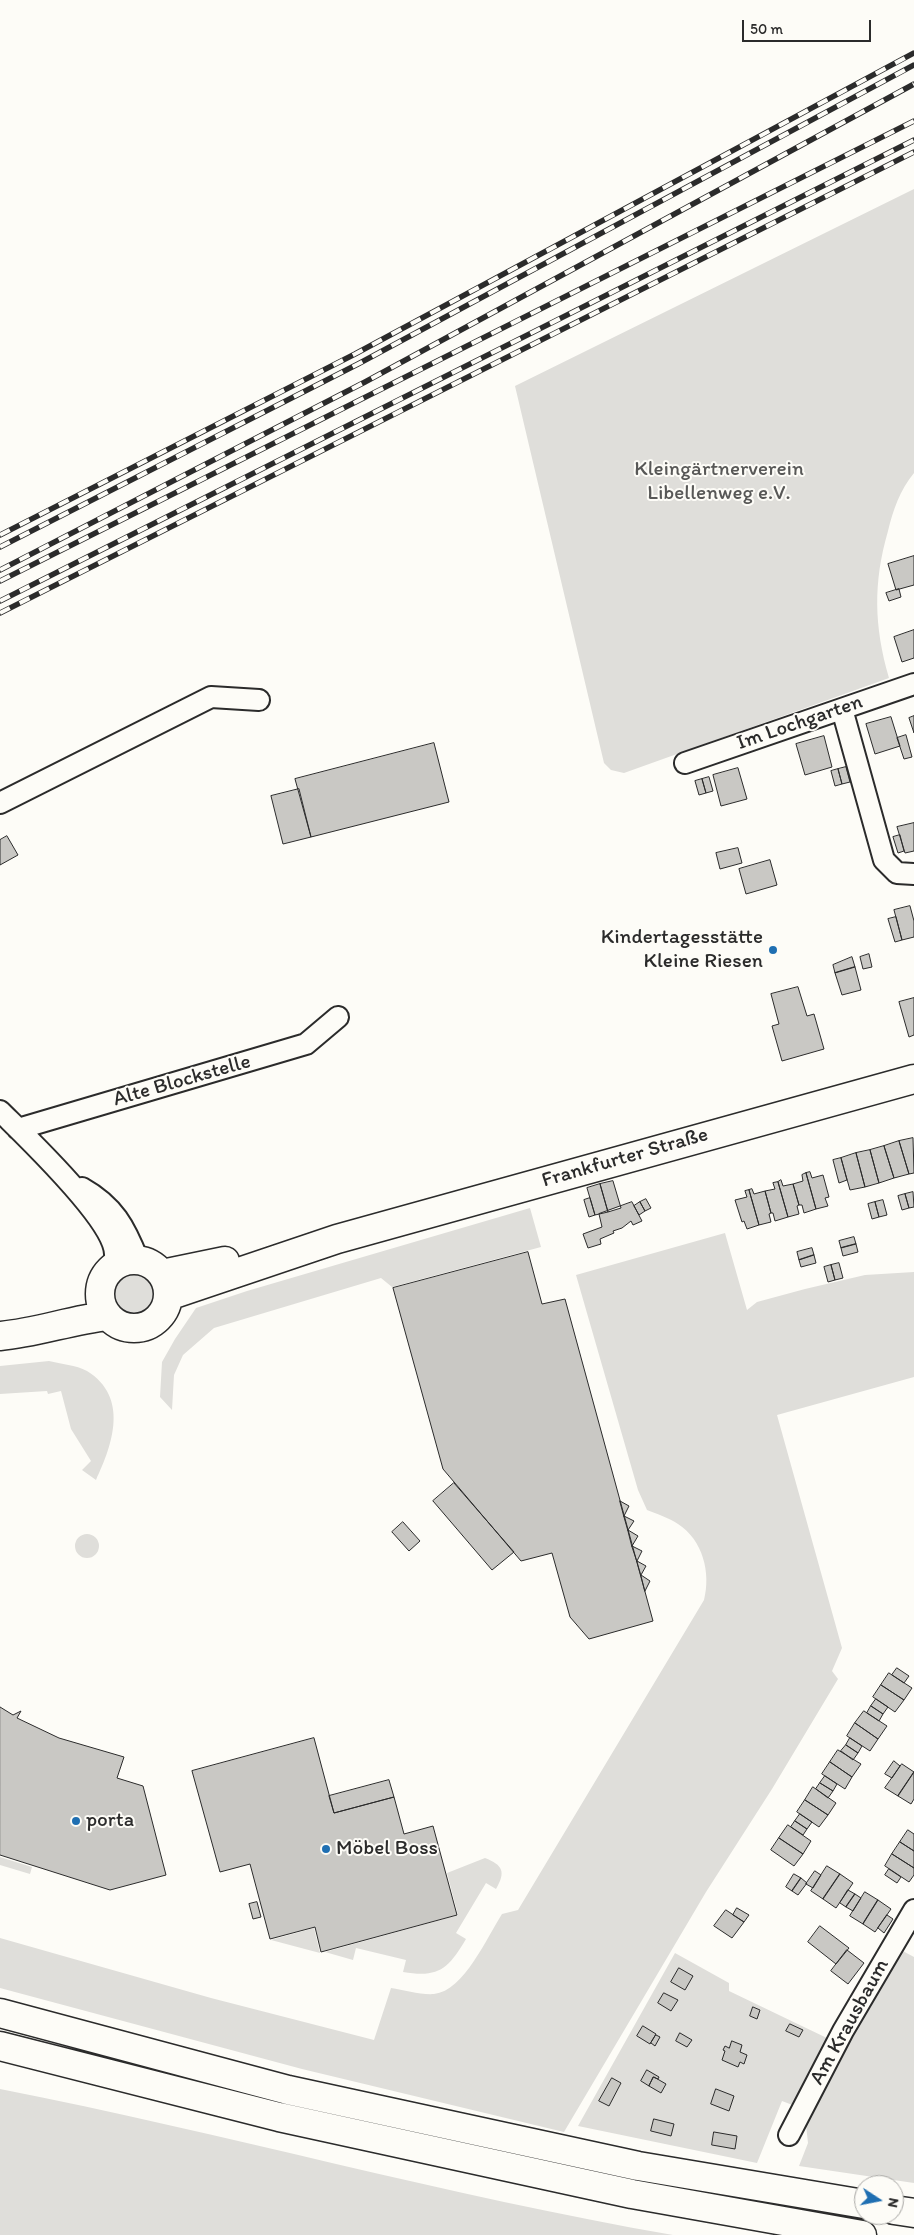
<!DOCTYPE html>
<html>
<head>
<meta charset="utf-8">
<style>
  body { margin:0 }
  #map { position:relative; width:914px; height:2235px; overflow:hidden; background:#fdfcf7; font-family:Itim,sans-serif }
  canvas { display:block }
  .north { position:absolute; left:854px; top:2175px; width:50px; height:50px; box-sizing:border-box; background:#fdfcf7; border:1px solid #a9a8a5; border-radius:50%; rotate:101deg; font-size:14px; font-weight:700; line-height:20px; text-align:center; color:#2b2b2b }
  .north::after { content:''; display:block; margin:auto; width:18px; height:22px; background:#1f6fb2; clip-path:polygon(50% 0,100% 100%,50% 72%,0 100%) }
  .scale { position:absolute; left:742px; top:20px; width:129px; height:22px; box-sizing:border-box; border:2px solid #2b2b2b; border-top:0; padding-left:6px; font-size:15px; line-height:18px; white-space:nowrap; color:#2b2b2b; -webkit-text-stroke:4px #fdfcf7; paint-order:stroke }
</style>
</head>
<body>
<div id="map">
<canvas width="914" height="2235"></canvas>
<div class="north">N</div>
<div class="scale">50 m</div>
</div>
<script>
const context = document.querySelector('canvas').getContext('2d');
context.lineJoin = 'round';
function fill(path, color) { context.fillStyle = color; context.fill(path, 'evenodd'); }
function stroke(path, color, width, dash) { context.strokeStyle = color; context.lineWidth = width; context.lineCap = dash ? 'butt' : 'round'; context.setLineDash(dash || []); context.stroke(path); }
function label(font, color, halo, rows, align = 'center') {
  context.font = font + ' Itim,sans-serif'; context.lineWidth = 4; context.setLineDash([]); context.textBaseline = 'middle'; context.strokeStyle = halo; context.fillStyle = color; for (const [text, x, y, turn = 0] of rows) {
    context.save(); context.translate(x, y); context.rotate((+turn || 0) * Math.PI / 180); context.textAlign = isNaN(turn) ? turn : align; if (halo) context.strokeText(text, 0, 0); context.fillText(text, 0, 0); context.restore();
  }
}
fill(new Path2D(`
  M914 189V473C900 490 893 510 888 531 873 583 874 626 889 678L624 773 611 770 604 763 515 386Z
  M530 1208 541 1247 392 1287 381 1278 214 1328 183 1355 174 1375 172 1410 160 1397 162 1362 175 1339 196 1308 247 1291Z
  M725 1233 747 1310 757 1302 805 1289 865 1275 914 1272V1377L777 1415 842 1648 832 1671 838 1679 772 1789 706 1892 564 2132 302 2069 0 1988V1938L211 1998 374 2040 391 1988C404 1990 421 1995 434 1994 464 1991 487 1937 502 1914L518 1910 704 1600C711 1573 703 1540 678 1524 669 1518 657 1514 647 1510L638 1490 576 1275Z
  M105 1294a28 28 0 1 1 56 0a28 28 0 1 1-56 0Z
  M49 1361C61 1364 76 1365 87 1371 129 1397 113 1444 96 1480L82 1470 91 1461 71 1429 61 1391 48 1394 47 1391 0 1394V1366Z
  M75 1546a12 12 0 1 1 24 0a12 12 0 1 1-24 0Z
  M0 1857 32 1867 30 1874 0 1865Z
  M485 1858C503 1865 506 1872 496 1889L486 1883 456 1933 466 1939C448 1969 439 1978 403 1972L406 1960 356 1948 353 1960 325 1952 458 1915 447 1873Z
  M314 1928 320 1953 271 1940Z
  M899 1949 914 1957V2183L799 2166 808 2143 806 2125Z
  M675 1953 729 1983V1991L829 2039 795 2106 782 2101 757 2163 578 2126Z
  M0 2089C225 2133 447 2196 673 2235H0Z`), '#dfdeda');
const building = new Path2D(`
  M914 556V585L896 590 888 564Z
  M899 589 901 597 889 601 886 593Z
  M914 630V658L902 662 894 637Z
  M914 716V733L909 718Z
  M891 717 900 746 875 754 866 724Z
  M906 735 912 757 904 759 897 738Z
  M824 736 832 767 805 775 796 744Z
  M434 743 449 802 311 837 295 779Z
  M846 767 850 782 842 784 838 769Z
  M738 768 747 799 721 806 713 775Z
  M838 769 842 784 835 786 831 771Z
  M709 777 713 791 706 793 702 779Z
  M702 779 706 793 699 795 695 781Z
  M299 789 311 837 283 844 271 796Z
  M914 823V851L905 853 897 827Z
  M900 835 904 851 898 853 893 837Z
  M7 836 18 855 0 865V840Z
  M738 848 742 863 720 869 716 853Z
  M770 860 777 885 746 894 739 869Z
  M910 906 914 921V937L902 940 894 910Z
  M896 917 902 940 895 942 888 919Z
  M869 954 872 967 863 969 860 957Z
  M852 957 855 967 835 973 833 965Z
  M855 967 861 990 842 995 835 973Z
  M798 987 807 1016 814 1014 824 1049 782 1061 772 1026 779 1024 771 994Z
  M914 998V1035L909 1037 899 1002Z
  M913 1138 914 1173 909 1174 899 1141Z
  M899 1141 909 1174 894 1178 884 1146Z
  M884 1146 894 1178 879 1183 870 1150Z
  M870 1150 879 1183 865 1187 856 1153Z
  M856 1153 865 1187 850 1190 841 1158Z
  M841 1158 847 1180 839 1183 833 1160Z
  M810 1172 812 1178 823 1175 829 1197 825 1198 828 1206 816 1209 806 1173Z
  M806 1173 816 1209 804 1213 802 1205H799L793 1184 803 1181 802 1175Z
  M781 1180 783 1186 793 1184 799 1205 797 1206 799 1214 788 1217 778 1182Z
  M613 1181 621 1208 608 1212 600 1184Z
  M778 1182 788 1217 775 1221 773 1213H771L765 1191 775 1189 773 1183Z
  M600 1184 608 1212 595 1215 587 1188Z
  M752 1189 754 1194 765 1191 771 1213 769 1214 771 1222 759 1225 749 1190Z
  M749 1190 759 1225 747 1229 744 1221 742 1222 735 1200 747 1197 745 1191Z
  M913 1192 914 1207 909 1208 905 1194Z
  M905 1194 909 1208 902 1210 898 1196Z
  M590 1198 595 1215 589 1217 584 1200Z
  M646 1199 651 1208 645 1211 640 1202Z
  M883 1200 887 1215 879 1217 875 1202Z
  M632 1202 642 1221 633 1225 631 1221 622 1228 613 1231 614 1233 600 1239 601 1244 588 1248 583 1234 602 1227 599 1214Z
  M640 1202 645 1211 639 1215 634 1206Z
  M875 1202 879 1217 872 1219 868 1204Z
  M854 1237 856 1244 841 1248 839 1241Z
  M856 1244 858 1252 843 1256 841 1248Z
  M812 1248 814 1255 799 1260 797 1252Z
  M528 1252 542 1304 565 1299 653 1621 589 1639 570 1617 552 1553 521 1561 443 1469 393 1288Z
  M814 1255 816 1263 801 1267 799 1260Z
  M839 1263 843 1278 835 1280 831 1265Z
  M831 1265 835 1280 828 1282 824 1267Z
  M454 1483 514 1552 492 1570 433 1501Z
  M620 1501 629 1506 624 1516Z
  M624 1516 634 1521 628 1530Z
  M403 1522 420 1541 409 1551 392 1532Z
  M628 1530 638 1536 632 1546Z
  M632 1546 642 1551 637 1561Z
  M637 1561 646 1566 641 1575Z
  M641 1575 650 1581 645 1591Z
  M897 1668 909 1676 904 1683 892 1675Z
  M889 1673 912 1688 904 1700 881 1685Z
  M881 1685 904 1700 895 1712 873 1697Z
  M876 1699 888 1707 883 1714 871 1706Z
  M871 1706 883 1714 879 1721 867 1713Z
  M0 1707 13 1715 21 1711 17 1718 59 1738 124 1757 117 1778 143 1786 166 1875 110 1890 0 1855Z
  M864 1711 887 1726 878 1739 855 1723Z
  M855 1723 878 1739 870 1751 847 1736Z
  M314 1738 334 1813 394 1797 404 1834 433 1826 457 1915 321 1952 315 1927 270 1939 250 1864 220 1872 192 1771Z
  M850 1738 862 1746 858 1753 846 1745Z
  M846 1745 858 1753 853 1760 841 1751Z
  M838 1750 861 1764 852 1777 830 1762Z
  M894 1761 900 1766 892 1778 885 1774Z
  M830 1762 852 1777 845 1789 822 1774Z
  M902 1764 914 1772 898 1796 885 1788Z
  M914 1772V1799L911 1804 898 1796Z
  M825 1776 837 1784 833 1791 820 1783Z
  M389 1780 394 1797 334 1813 329 1796Z
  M820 1783 833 1791 828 1798 816 1789Z
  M813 1787 836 1803 828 1815 805 1800Z
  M805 1800 828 1815 819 1827 797 1812Z
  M800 1814 812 1822 807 1829 795 1821Z
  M795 1821 807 1829 803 1835 791 1827Z
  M788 1825 811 1841 803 1854 779 1838Z
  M908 1830 914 1834V1851L900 1842Z
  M779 1838 803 1854 794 1866 771 1850Z
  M900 1842 914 1851V1868L892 1854Z
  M892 1854 914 1868V1875L909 1882 885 1866Z
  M827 1866 840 1874 823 1899 811 1891Z
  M889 1869 901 1877 897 1883 885 1875Z
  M815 1871 821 1875 813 1888 806 1884Z
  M794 1874 801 1878 792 1891 786 1887Z
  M840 1874 853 1883 836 1908 823 1899Z
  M801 1878 807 1883 798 1895 792 1891Z
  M848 1890 855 1894 846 1907 840 1903Z
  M865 1892 878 1900 863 1924 850 1916Z
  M855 1894 861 1898 853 1911 846 1907Z
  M878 1900 891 1909 875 1932 863 1924Z
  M257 1902 261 1917 253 1919 249 1904Z
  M737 1908 749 1915 744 1922 733 1915Z
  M726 1910 744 1922 732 1938 714 1926Z
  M887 1915 893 1919 884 1933 878 1928Z
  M820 1926 849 1948 836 1964 808 1942Z
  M847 1950 864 1963 848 1984 831 1971Z
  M679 1968 693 1976 685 1990 671 1982Z
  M664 1993 678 2000 671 2011 658 2003Z
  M753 2007 760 2010 757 2019 750 2016Z
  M790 2024 803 2030 799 2037 786 2031Z
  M643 2026 656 2034 650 2044 637 2036Z
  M680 2033 692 2040 687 2047 676 2041Z
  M656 2035 660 2037 655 2046 651 2043Z
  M732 2041 742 2045 740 2052 747 2055 744 2064 740 2062 738 2067 722 2060 725 2051 723 2050 725 2046 729 2048Z
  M647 2070 659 2077 658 2079 653 2077 649 2086 641 2081Z
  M654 2077 666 2084 661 2093 649 2086Z
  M612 2078 621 2083 609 2106 599 2101Z
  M716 2089 734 2096 729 2111 711 2104Z
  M654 2119 674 2124 671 2136 651 2131Z
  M714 2132 737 2136 735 2149 712 2145Z`);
fill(building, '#c9c8c4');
stroke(building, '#2b2b2b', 1);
const street = new Path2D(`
  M842 709 884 860 897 873 914 874
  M685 763 914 684
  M0 803 211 697 259 700
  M0 1111C25 1136 118 1223 115 1257 115 1260 113 1264 112 1268
  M18 1129 306 1044 338 1017
  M82 1188C114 1206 125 1227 138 1260
  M789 2135 843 2031 914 1910`);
const primary = new Path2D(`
  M100 1294a34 34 0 1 1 68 0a34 34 0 1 1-68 0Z
  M162 1274 225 1261
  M168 1296 337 1239 914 1079
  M0 1336C36 1333 71 1320 107 1316`);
const highway = new Path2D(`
  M0 2013 288 2090 638 2166 864 2204
  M0 2046 279 2117 632 2194 862 2235
  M894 2210 914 2213`);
stroke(street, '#2b2b2b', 24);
stroke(primary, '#2b2b2b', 31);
stroke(highway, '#2b2b2b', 31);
stroke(street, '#fdfcf7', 20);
stroke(primary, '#fdfcf7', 28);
stroke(highway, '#fdfcf7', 28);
const rail = new Path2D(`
  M0 535 355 354 914 53
  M0 547 358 364 914 65
  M0 570 365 382 914 84
  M0 581 914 121
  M0 601 914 140
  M0 613 914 152`);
stroke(rail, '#2b2b2b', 5.5);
stroke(rail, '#fdfcf7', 4, [11]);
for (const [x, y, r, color] of [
  [773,950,5,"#1f6fb2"],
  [76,1821,5,"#1f6fb2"],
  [326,1849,5,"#1f6fb2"]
]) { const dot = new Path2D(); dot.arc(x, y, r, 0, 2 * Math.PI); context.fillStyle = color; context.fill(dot); stroke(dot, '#fdfcf7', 2); }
label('21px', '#585857', '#fdfcf7', [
  ["Kleingärtnerverein",719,470],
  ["Libellenweg e.V.",719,494]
]);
label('21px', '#2b2b2b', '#fdfcf7', [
  ["Im Lochgarten",800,723,-19],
  ["Alte Blockstelle",182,1081,-16],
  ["Frankfurter Straße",625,1158,-16],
  ["Am Krausbaum",850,2022,-61]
]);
label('21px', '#2b2b2b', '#fdfcf7', [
  ["Kindertagesstätte",763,938,"right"],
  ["Kleine Riesen",763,962,"right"],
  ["porta",86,1821],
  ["Möbel Boss",336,1849]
], 'left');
</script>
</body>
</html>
